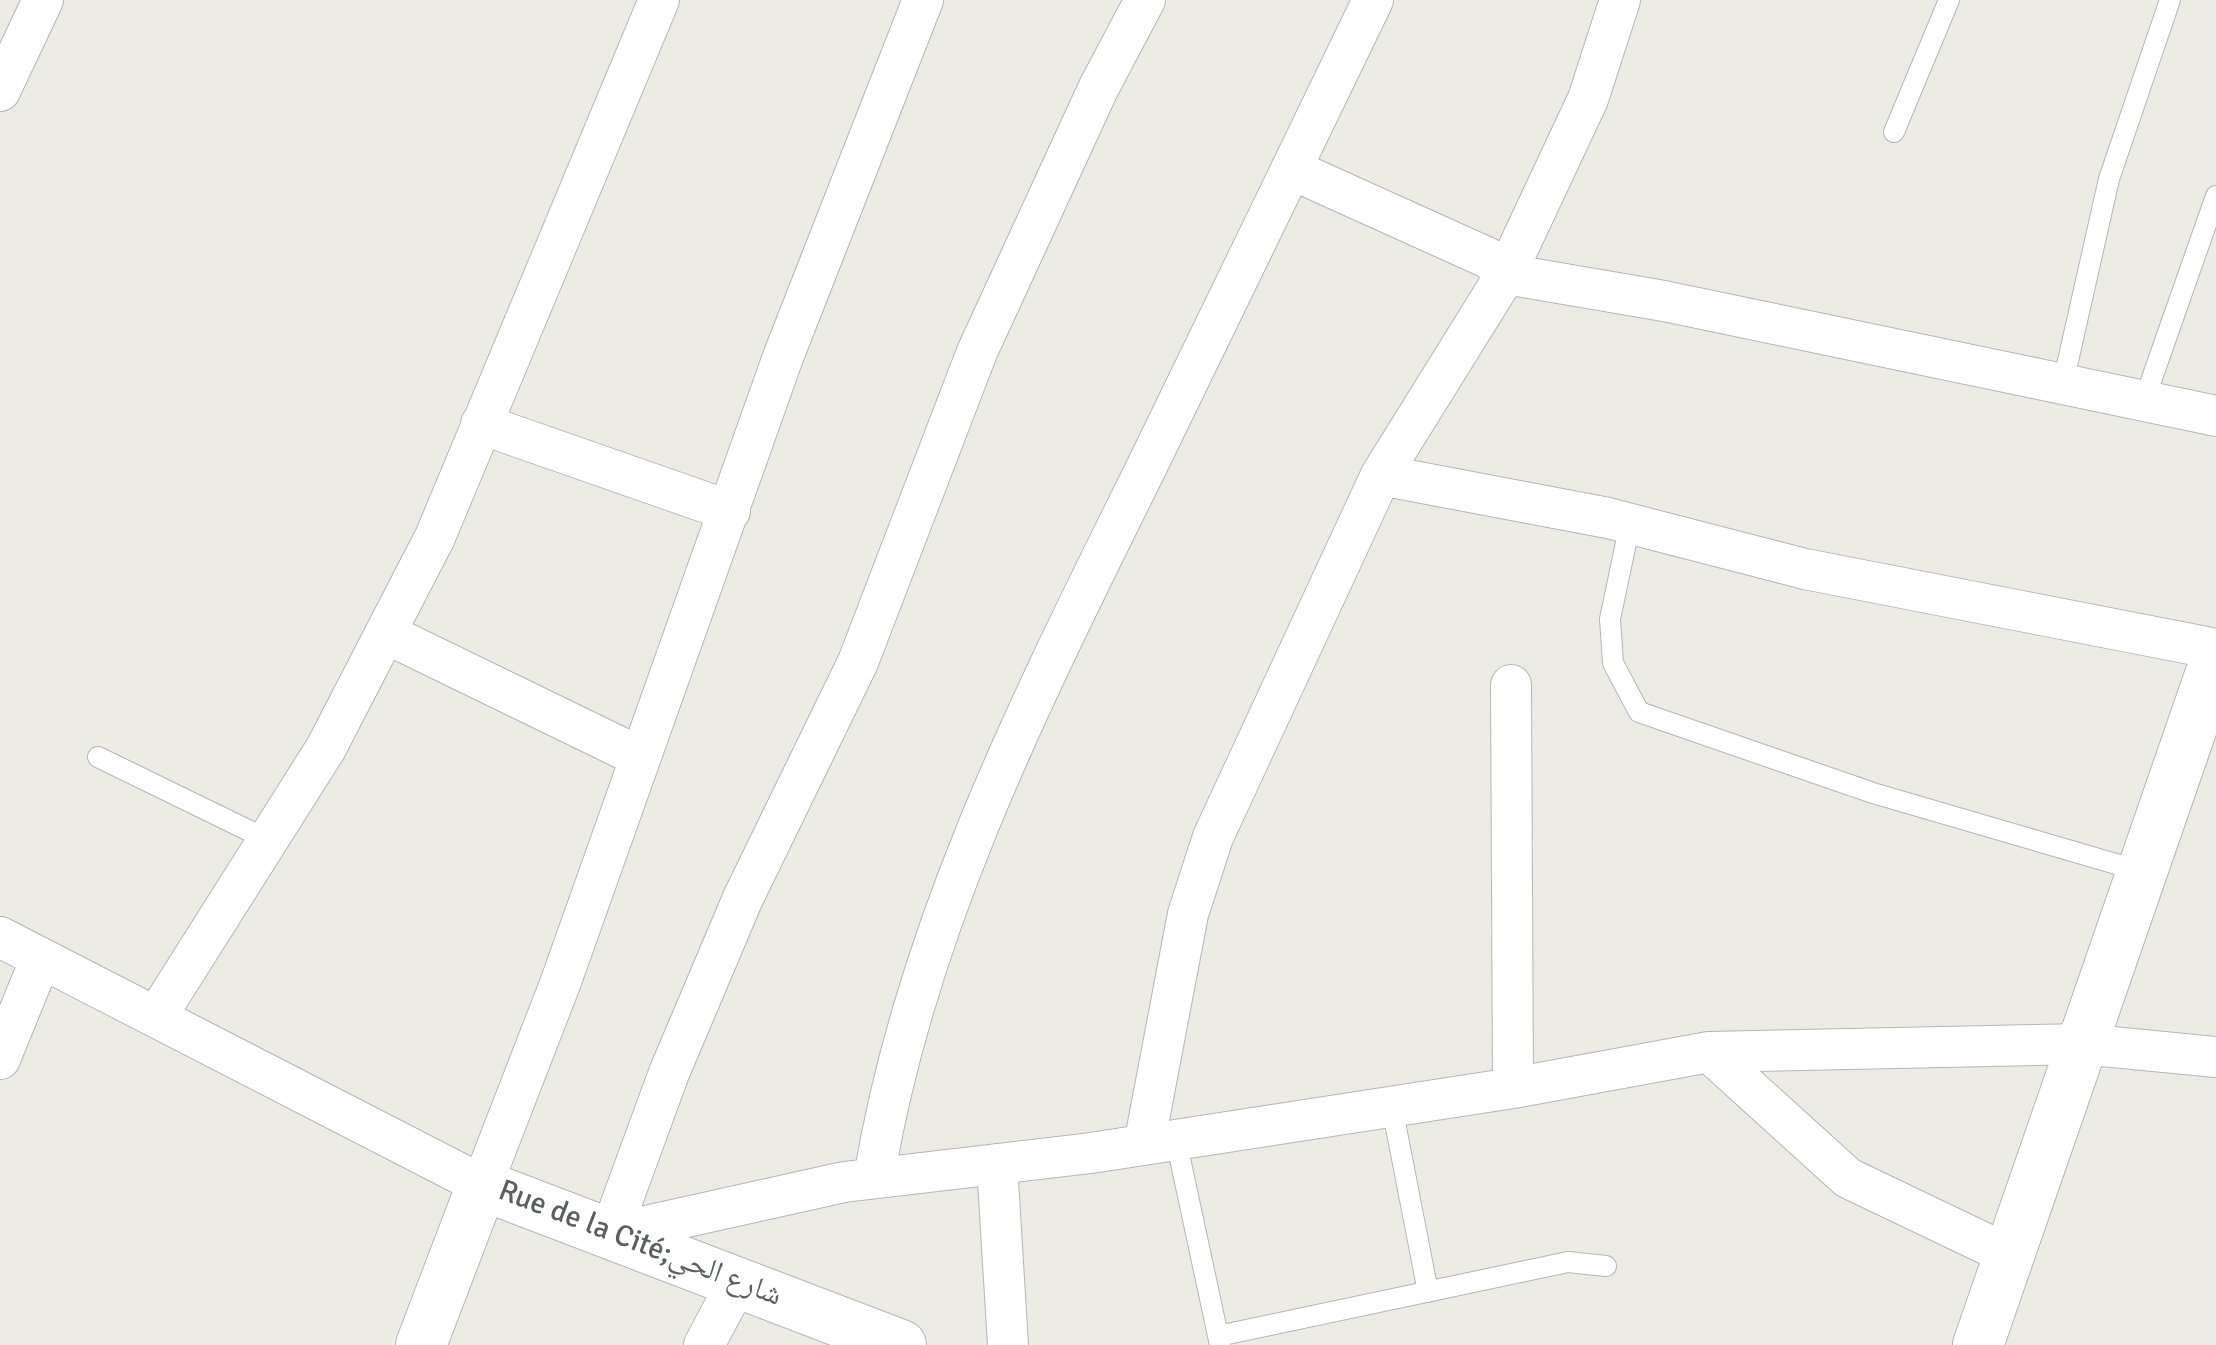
<!DOCTYPE html>
<html>
<head>
<meta charset="utf-8">
<style>
  body { margin:0 }
  canvas { display:block; background:#ecebe4 }
</style>
</head>
<body>
<canvas width="2216" height="1345"></canvas>
<script>
const context = document.querySelector('canvas').getContext('2d');
context.lineJoin = 'round';
function stroke(path, color, width, dash) { context.strokeStyle = color; context.lineWidth = width; context.lineCap = dash ? 'butt' : 'round'; context.setLineDash(dash || []); context.stroke(path); }
function label(font, color, halo, rows, align = 'center') {
  context.font = font + ' Signika,"Noto Naskh Arabic",sans-serif'; context.lineWidth = 8; context.setLineDash([]); context.textBaseline = 'middle'; context.strokeStyle = halo; context.fillStyle = color; for (const [text, x, y, turn = 0] of rows) {
    context.save(); context.translate(x, y); context.rotate((+turn || 0) * Math.PI / 180); context.textAlign = isNaN(turn) ? turn : align; if (halo) context.strokeText(text, 0, 0); context.fillText(text, 0, 0); context.restore();
  }
}
const service = new Path2D(`
  M1894 132 1949 0
  M2063 383 2109 179 2170 0
  M2145 398 2216 196
  M1630 524 1610 619 1613 663 1639 712 1873 793 2140 871
  M98 757 266 839
  M1392 1107 1428 1292
  M1176 1140 1220 1345
  M1218 1336 1568 1262 1606 1266`);
const minor = new Path2D(`
  M0 91 43 0
  M1291 169 1488 258 1506 274 1664 301 2216 416
  M481 424 730 511
  M1381 475 1608 518 1805 569 2216 649
  M387 634 640 757
  M1511 685 1513 1088
  M0 937 482 1185 560 984 783 357 923 0
  M156 1017 326 748 435 537 659 0
  M1709 1052 1848 1178 2009 1255
  M0 1059 41 958
  M1144 1145 1188 914 1213 837 1381 475 1506 274 1588 99 1620 0
  M997 1164 1008 1345
  M874 1178C916 923 1036 691 1149 462 1225 308 1298 154 1373 0
  M610 1234 844 1182 1091 1153 1513 1088 1709 1052 2082 1044 2216 1057
  M610 1234 669 1073 743 898 858 662 977 352 1098 89 1145 0
  M704 1345 738 1281`);
const tertiary = new Path2D(`
  M421 1345 482 1185 901 1345
  M1978 1345 2216 658`);
stroke(service, '#b4b6b9', 22);
stroke(minor, '#b4b6b9', 42);
stroke(tertiary, '#b4b6b9', 52);
stroke(service, '#fff', 20);
stroke(minor, '#fff', 40);
stroke(tertiary, '#fff', 50);
label('30px', '#5c5f62', '#fff', [
  ["Rue de la Cité;شارع الحي",640,1244,21]
]);
</script>
</body>
</html>
